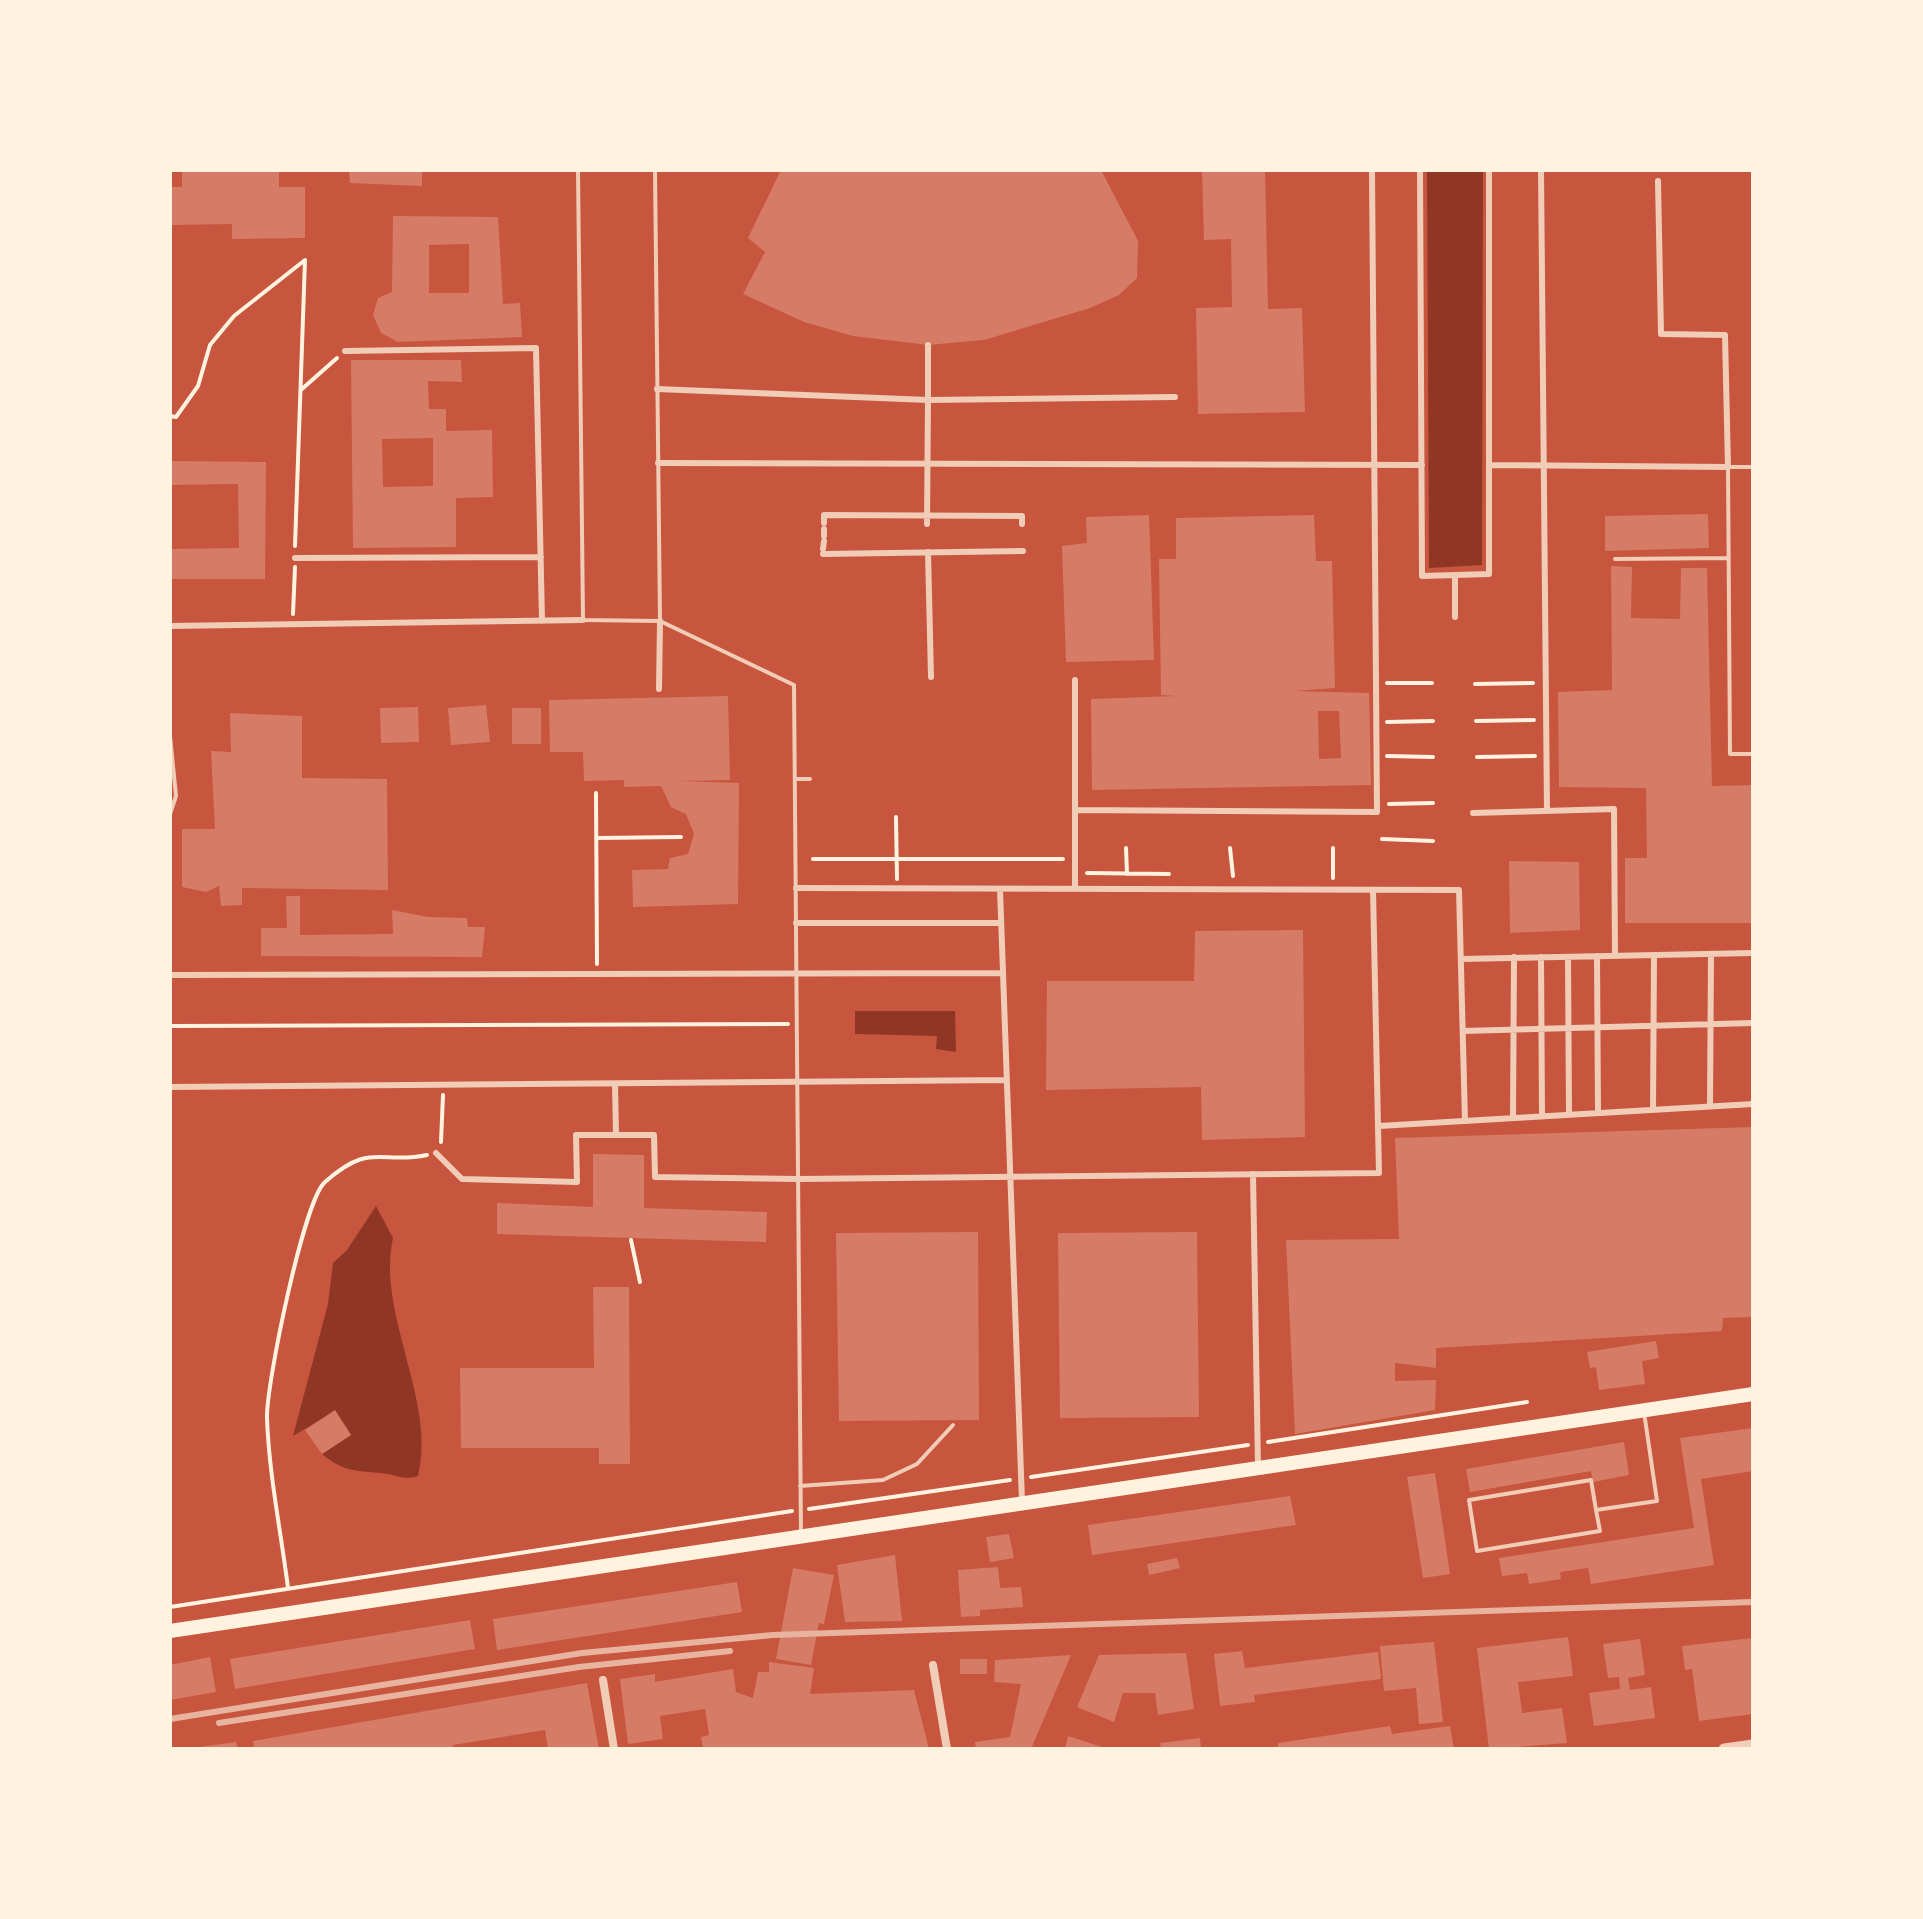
<!DOCTYPE html>
<html>
<head>
<meta charset="utf-8">
<style>
  body { margin:0 }
  #map { position:relative; width:1923px; height:1919px; overflow:hidden; background:#c8553d; font-family:"DejaVu Sans",sans-serif }
  canvas { display:block }
  .frame { position:absolute; inset:0; border:172px solid #fff3e0; pointer-events:none }
</style>
</head>
<body>
<div id="map">
<canvas width="1923" height="1919"></canvas>
<div class="frame"></div>
</div>
<script>
const context = document.querySelector('canvas').getContext('2d');
context.lineJoin = 'round';
function fill(path, color) { context.fillStyle = color; context.fill(path, 'evenodd'); }
function stroke(path, color, width, dash) { context.strokeStyle = color; context.lineWidth = width; context.lineCap = dash ? 'butt' : 'round'; context.setLineDash(dash || []); context.stroke(path); }
fill(new Path2D(`
  M1427 170H1483L1482 565 1429 568Z
  M855 1011H955L956 1052 936 1049 937 1036 855 1034Z
  M376 1206 393 1238C376 1313 437 1401 418 1476 403 1481 396 1474 381 1473 356 1471 342 1471 322 1454L351 1435 335 1411 293 1436 328 1304 333 1263 347 1250Z`), '#8f3625');
fill(new Path2D(`
  M182 170H279V187H305V238L232 239V224L170 225V187H182Z
  M349 170H422V186L350 183Z
  M781 170H1101L1138 241 1137 278 1119 295 1090 308 984 340 928 345 853 336 804 322 743 294 765 252 748 238Z
  M1202 170H1265L1268 309 1302 308 1305 412 1198 414 1196 308 1232 307 1231 239 1204 240Z
  M393 216 498 217 503 304 520 303 522 337 398 342 381 333 373 315 378 298 392 292ZM469 244V293H429V245Z
  M351 360H461L462 382 428 381 429 409H446V431L492 430 493 497 456 498V547L353 548ZM433 438V486L383 487 382 439Z
  M170 461 266 462 265 579H170V549L239 548 238 484 170 485Z
  M1708 514 1709 548 1605 551V516Z
  M1149 515 1154 660 1066 662 1062 546 1087 543 1086 517Z
  M1314 515 1316 561H1332L1335 688 1294 691 1369 693 1371 785 1092 790 1091 699 1176 696 1161 695 1159 559H1176V518ZM1318 711H1339L1341 758 1319 759Z
  M1611 566 1632 567 1631 618 1680 619 1681 568H1707L1712 786 1753 785V923H1625V858H1647L1646 788 1559 787 1558 692 1612 690Z
  M728 696 730 780 679 781 739 783 738 904 633 907 632 870 668 869 670 858 688 854 694 834 686 814 671 807 661 786 624 787V780L584 781 583 752H550L549 700Z
  M486 705 490 742 451 745 448 708Z
  M418 707 419 742 381 743 380 708Z
  M512 708H541V744H512Z
  M230 713 302 716V778L387 779 388 890 242 888V905L221 906 219 886 206 892 182 887V829H215L211 751 231 752Z
  M1509 861 1579 862 1580 930 1510 933Z
  M286 896H300V935L393 934 392 910 428 917 467 918 468 927H485L482 957 261 956V928H287Z
  M1303 930 1305 1137 1202 1140 1201 1087 1046 1090 1047 981H1194L1195 931Z
  M1753 1127V1317L1723 1318 1722 1331 1436 1348V1368L1395 1363V1381L1436 1380 1435 1410 1295 1434 1286 1240 1399 1239 1395 1138Z
  M593 1154 644 1155V1208L767 1212 766 1242 497 1234V1203L593 1207Z
  M978 1232 979 1420 839 1421 836 1233Z
  M1197 1232 1199 1417 1060 1418 1058 1233Z
  M593 1287H629L630 1464H599V1448H461L460 1368H594Z
  M1656 1341 1659 1358 1642 1361 1645 1384 1599 1390 1596 1367 1590 1368 1587 1352Z
  M335 1410 351 1435 322 1454 305 1430Z
  M1753 1428V1471L1701 1479 1714 1565 1591 1584 1588 1568 1560 1572 1561 1579 1529 1584 1527 1573 1502 1576 1499 1558 1694 1528 1680 1438Z
  M1624 1442 1629 1475 1593 1482 1591 1471 1470 1492 1466 1469Z
  M1435 1473 1450 1574 1423 1578 1407 1477Z
  M1290 1496 1296 1525 1092 1555 1088 1525Z
  M1009 1534 1014 1558 990 1562 986 1537Z
  M895 1555 902 1621 845 1622 837 1565Z
  M1177 1558 1180 1568 1149 1575 1147 1564Z
  M998 1567 1000 1588 1021 1587 1023 1607 980 1610V1616L961 1617 958 1570Z
  M793 1568 834 1575 824 1624 819 1623 811 1665 776 1659Z
  M737 1582 742 1612 497 1650 493 1619Z
  M470 1620 475 1649 235 1689 230 1659Z
  M1568 1637 1573 1676 1518 1682 1522 1713 1562 1708 1567 1743 1489 1749 1477 1648Z
  M1753 1638V1714L1699 1721 1692 1669 1685 1670 1682 1646Z
  M1640 1639 1645 1675 1628 1678 1630 1690 1651 1687 1655 1718 1594 1726 1589 1693 1620 1689 1619 1677 1608 1678 1603 1644Z
  M1434 1642 1443 1722 1419 1724 1416 1688 1384 1691 1380 1646Z
  M1242 1651 1245 1668 1378 1652 1381 1679 1254 1695 1255 1702 1220 1706 1214 1654Z
  M1186 1653 1194 1709 1158 1715 1155 1693H1123L1114 1722 1077 1707 1099 1655Z
  M1071 1655 1031 1749H976L975 1742 1010 1737 1021 1684 994 1682 995 1660Z
  M210 1657 216 1692 170 1700V1665Z
  M960 1659H987V1674H960Z
  M769 1662 814 1668 810 1694 914 1690 929 1749H703L701 1737 709 1735 705 1709 660 1716 663 1739 628 1744 620 1679 655 1674V1682L733 1669 736 1692 753 1698 758 1672H769Z
  M587 1683 599 1749H548L545 1730 453 1745V1749H254L253 1741Z
  M1390 1726 1392 1734 1450 1726 1454 1749H1278V1743Z
  M1068 1736 1105 1748 1104 1749H1065Z
  M1200 1738 1201 1749H1161L1160 1743Z
  M236 1742 238 1749H200V1747Z`), '#d67c66');
stroke(new Path2D(`
  M302 389 337 358
  M170 416 176 417 198 386 210 345 234 316 305 260 295 546
  M293 614 295 567
  M1387 683H1432
  M1475 684 1533 683
  M1476 721 1534 720
  M1387 722 1433 721
  M1387 756 1433 757
  M1477 757 1535 756
  M596 793 597 964
  M1389 804 1433 803
  M896 817 897 879
  M596 838 681 837
  M1382 839 1433 841
  M1126 848 1127 874
  M1230 848 1233 876
  M1333 848V878
  M813 859H1063
  M1087 873 1169 874
  M170 1026 788 1024
  M441 1142 443 1095
  M631 1240 640 1282
  M1268 1442 1527 1402
  M1031 1477 1248 1445
  M809 1509 1010 1480
  M288 1588C281 1532 269 1475 267 1418 266 1385 304 1200 325 1182 371 1141 380 1165 427 1155
  M170 1607 792 1511`), '#fff3e0', 4);
stroke(new Path2D(`
  M578 170 583 620 660 621 794 685 801 1535
  M655 170 660 621
  M1753 467H1728L1730 754H1753
  M1615 559 1728 558
  M170 736 176 796 170 814
  M795 779H810
  M800 1486 883 1480 917 1464 953 1425
  M1596 1510 1600 1531 1477 1551 1469 1500 1591 1480 1596 1510 1657 1501 1644 1412`), '#f1ccb7', 4);
stroke(new Path2D(`
  M1420 170 1422 576 1489 574V170
  M1541 170 1547 811
  M928 345V400L1175 397
  M345 351 536 348 542 621
  M657 389 928 400 927 524
  M658 463 1422 465
  M1491 465 1728 467 1725 335 1661 334 1658 181
  M824 523V515L1022 516V524
  M824 536V529
  M823 549 824 541
  M928 552 931 677
  M823 554 1023 551
  M295 558 541 557
  M1455 575V617
  M170 626 583 620
  M659 689 660 621
  M1075 810V680
  M1473 813 1614 809 1615 956
  M796 888 1459 890 1465 1121
  M1000 889 1022 1502
  M1075 889V810L1377 812 1372 170
  M796 923H1001
  M1597 956 1598 1113
  M1541 957 1542 1116
  M1568 957 1569 1115
  M1462 959 1753 953
  M170 975 1003 973
  M1463 1031 1753 1023
  M615 1084 616 1135
  M170 1087 1006 1080
  M1710 1106 1711 954
  M1653 1110 1654 955
  M1513 1118 1514 957
  M1379 1126 1753 1104
  M436 1153 462 1179 577 1182 576 1135H654L655 1177 798 1179 1379 1173 1373 890
  M1253 1174 1258 1467`), '#f1ccb7', 6);
stroke(new Path2D(`
  M933 1665 947 1749
  M603 1680 614 1749`), '#f1ccb7', 8);
stroke(new Path2D(`
  M1724 1749 1753 1745`), '#f1ccb7', 11);
stroke(new Path2D(`
  M170 1631 1753 1394`), '#fff3e0', 14);
stroke(new Path2D(`
  M170 1719 582 1653 773 1635 1753 1602
  M219 1723 579 1667 730 1651`), '#e9b49f', 6);
</script>
</body>
</html>
